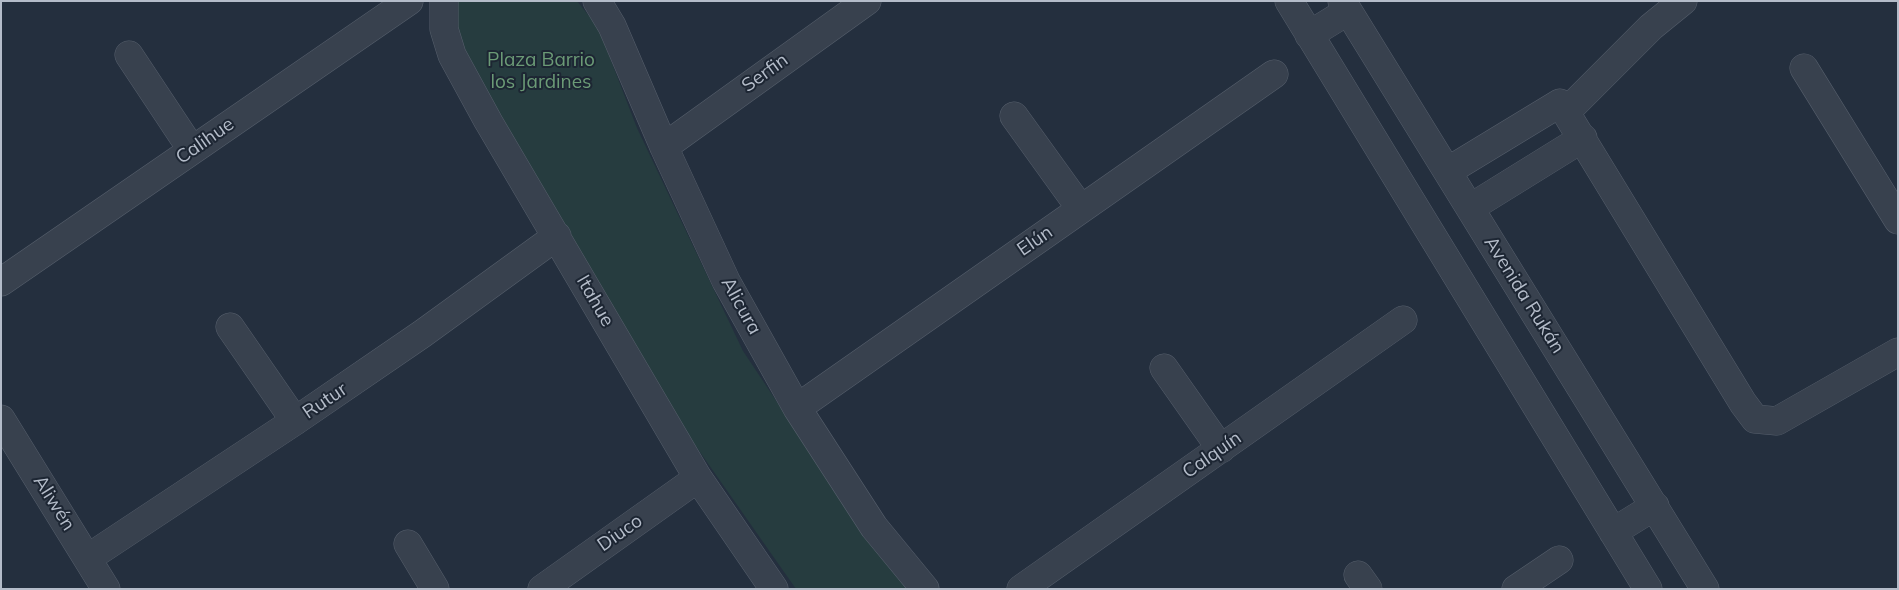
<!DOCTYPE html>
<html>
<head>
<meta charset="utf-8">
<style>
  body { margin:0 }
  #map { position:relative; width:1899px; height:590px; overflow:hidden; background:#242f3e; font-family:Mulish,sans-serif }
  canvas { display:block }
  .frame { position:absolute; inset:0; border:2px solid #b4bcc9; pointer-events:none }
</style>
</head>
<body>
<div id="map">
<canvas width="1899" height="590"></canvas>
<div class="frame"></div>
</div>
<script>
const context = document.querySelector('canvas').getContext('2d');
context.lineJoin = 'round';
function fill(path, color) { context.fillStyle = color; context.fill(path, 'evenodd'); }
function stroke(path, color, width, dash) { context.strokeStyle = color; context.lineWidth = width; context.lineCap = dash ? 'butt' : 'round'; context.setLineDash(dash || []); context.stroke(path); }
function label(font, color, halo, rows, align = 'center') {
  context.font = font + ' Mulish,sans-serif'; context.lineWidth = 4; context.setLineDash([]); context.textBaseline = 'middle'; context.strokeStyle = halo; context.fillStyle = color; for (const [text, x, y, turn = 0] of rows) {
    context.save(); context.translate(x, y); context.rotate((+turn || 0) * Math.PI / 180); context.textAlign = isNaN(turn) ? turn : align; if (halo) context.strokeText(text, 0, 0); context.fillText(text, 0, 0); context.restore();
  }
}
fill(new Path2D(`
  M452 1H577L598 27 637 128 743 351 873 546 909 589H796L601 311 458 57Z`), '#263c3f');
const street = new Path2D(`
  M444 1V29L452 55 488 121 698 478 774 589
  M597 1 612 26 664 147 726 281 797 408 874 527 925 589
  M1289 1 1648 589
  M1342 1 1705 589
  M1309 35 1348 11
  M129 55 192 150
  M1804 68 1898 220
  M1566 112 1651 27 1683 1
  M1014 116 1081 209
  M664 147 867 1
  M1448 171 1560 103 1743 403 1755 419 1777 421 1898 352
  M1470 208 1583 138
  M1 282 409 1
  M230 327 295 421
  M1164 368 1221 449
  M797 408 1274 74
  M1 419 106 589
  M1613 532 1655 506
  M408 544 435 589
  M88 558 295 421 422 334 557 236
  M1358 575 1368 589
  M542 589 698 478
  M1021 589 1403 320
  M1516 589 1559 560`);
stroke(street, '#565f6c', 29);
stroke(street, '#38414e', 28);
label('19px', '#6b9a76', '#1d2633', [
  ["Plaza Barrio",541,60],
  ["los Jardines",541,82]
]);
label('19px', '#b4bcc9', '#1d2633', [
  ["Serfin",765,73,-36],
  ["Calihue",205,141,-35],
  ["Elún",1035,241,-35],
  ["Avenida Rukán",1524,295,58],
  ["Itahue",595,301,60],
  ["Alicura",741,306,61],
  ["Rutur",325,401,-34],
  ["Calquín",1212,455,-35],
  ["Aliwén",54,503,58],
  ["Diuco",620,533,-35]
]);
</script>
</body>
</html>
